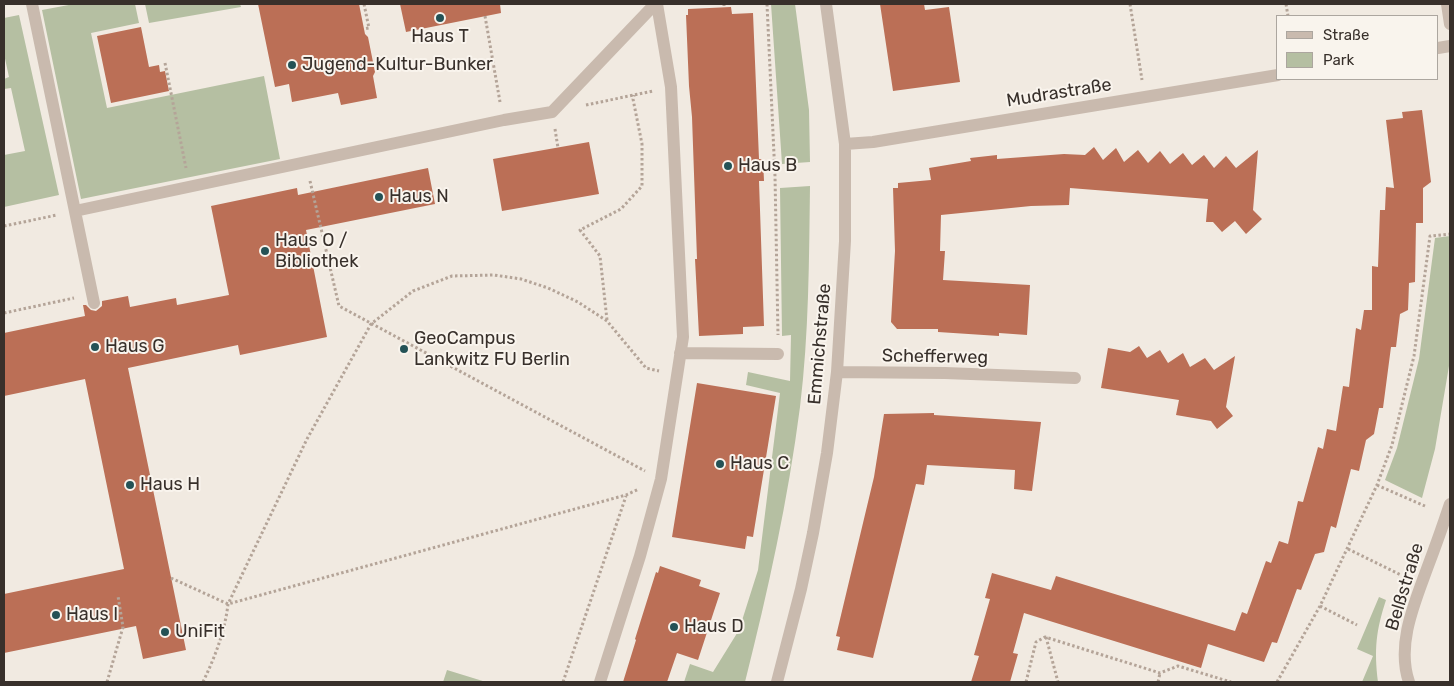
<!DOCTYPE html>
<html>
<head>
<meta charset="utf-8">
<style>
  body { margin:0 }
  #map { position:relative; width:1454px; height:686px; overflow:hidden; background:#f1eae1; font-family:Rubik,sans-serif }
  canvas { display:block }
  .frame { position:absolute; inset:0; border:5px solid #38302b; pointer-events:none }
  .legend { position:absolute; left:1276px; top:15px; width:162px; height:65px; box-sizing:border-box; background:#f9f4ed; border:1px solid #aca69f; margin:0; padding:6px 9px; list-style:none; font-size:15px; color:#38302b }
  .legend li { display:flex; align-items:center; gap:10px; height:25px }
  .legend b { width:25px; border:1px solid #aca69f }
</style>
</head>
<body>
<div id="map">
<canvas width="1454" height="686"></canvas>
<div class="frame"></div>
<ul class="legend">
<li><b style="height:6px;background:#c9baae"></b>Straße</li>
<li><b style="height:14px;background:#b5bfa2"></b>Park</li>
</ul>
</div>
<script>
const context = document.querySelector('canvas').getContext('2d');
context.lineJoin = 'round';
function fill(path, color) { context.fillStyle = color; context.fill(path, 'evenodd'); }
function stroke(path, color, width, dash) { context.strokeStyle = color; context.lineWidth = width; context.lineCap = dash ? 'butt' : 'round'; context.setLineDash(dash || []); context.stroke(path); }
function label(font, color, halo, rows, align = 'center') {
  context.font = font + ' Rubik,sans-serif'; context.lineWidth = 4; context.setLineDash([]); context.textBaseline = 'middle'; context.strokeStyle = halo; context.fillStyle = color; for (const [text, x, y, turn = 0] of rows) {
    context.save(); context.translate(x, y); context.rotate((+turn || 0) * Math.PI / 180); context.textAlign = isNaN(turn) ? turn : align; if (halo) context.strokeText(text, 0, 0); context.fillText(text, 0, 0); context.restore();
  }
}
fill(new Path2D(`
  M74 4H135L139 23 91 33 107 108 264 76 280 159 81 199 42 10Z
  M145 4H240L241 7 149 23Z
  M771 4H795L809 110 810 162 782 164Z
  M19 15 59 195 4 207V155L25 151 11 88 4 89V79L9 77 4 54V18Z
  M810 186C809 260 809 334 800 407 788 500 768 591 745 682H684L690 664 713 672 739 630 758 570 780 393 746 385 748 372 790 381 791 335 782 336 780 188Z
  M1450 236 1449 366 1435 449 1422 498 1385 480 1397 448 1419 359 1435 238Z
  M1379 597 1386 600C1376 631 1374 649 1378 682H1362L1373 656 1357 649Z
  M447 670 486 682H443Z`), '#b5bfa2');
fill(new Path2D(`
  M258 4H359L365 34 368 37 375 72 373 76 377 98 341 105 338 93 292 102 289 84 275 87Z
  M400 4H500L501 13 406 32Z
  M880 4H924L925 10 949 7 960 82 893 91Z
  M731 7 732 14 753 13 759 159H763L764 181H759L764 326 743 327V334L699 336 697 297 695 259H697L692 117 689 86 686 15H688V9Z
  M141 27 149 67 159 65 160 72 165 71 169 91 111 103 97 36Z
  M1422 110 1431 182 1423 188V223H1416L1415 282 1409 283 1408 310 1400 314 1396 347H1391L1383 408H1379L1374 434 1366 440 1359 471 1351 469 1336 528 1331 526 1324 552 1315 554 1301 590 1297 589 1277 643 1272 642 1264 662 1208 644 1201 668 1024 613 1013 653 1018 654 1010 682H971L979 656 974 655 990 599 985 598 992 573 1051 590 1056 576 1235 631 1242 612 1247 614 1266 561 1271 563 1279 541 1288 544 1298 501 1303 502 1318 447 1323 449 1327 429 1336 431 1343 386 1349 387 1356 328 1361 330 1364 310H1372V266L1378 267 1380 210H1385L1386 187 1394 188 1386 120 1403 118 1402 112Z
  M589 142 599 194 502 211 493 159Z
  M1094 147 1103 160 1116 148 1124 162 1138 150 1148 163 1160 151 1170 164 1183 153 1192 165 1204 155 1214 168 1226 156 1236 168 1258 150 1253 210 1262 219 1246 234 1235 221 1222 232 1213 222H1206L1208 199 1070 188 1069 205 1031 206 941 215 940 251H945L943 280 1030 285 1027 335 999 333V336L938 332V329H897L891 322 895 251 893 188H898V183L931 180 929 168 971 161 970 158 997 155V159L1064 154 1085 155Z
  M428 168 435 204 306 230 327 337 240 355 238 345 128 368 186 650 143 659 136 626 4 653V594L124 569 85 379 4 396V333L85 316 83 305H86L91 310 96 311 102 306V301L128 296 130 307 176 298 177 305 229 295 211 206 297 188 298 195Z
  M1139 346 1147 358 1160 350 1168 363 1183 353 1190 367 1205 358 1214 370 1235 356 1226 407 1233 416 1217 429 1211 421 1176 415 1179 400 1101 388 1108 348 1130 352Z
  M697 383 776 396 753 537 747 536 745 549 672 537Z
  M934 413V415L1041 422 1032 491 1014 489 1015 470 927 465 924 485 916 484 873 658 837 650 840 637 836 636 874 477 884 414Z
  M660 566 701 580 699 586 720 593 714 611 698 660 677 653 667 682H623L636 640 635 639 656 572 658 573Z`), '#bb6f56');
stroke(new Path2D(`
  M364 4 369 28 364 29
  M724 4V6
  M767 4 775 176 778 335
  M1130 4 1142 80
  M1286 4 1288 16
  M485 16 500 102
  M165 63 186 168
  M586 105 653 91
  M555 129 558 148
  M310 181 339 306 645 471
  M4 226 57 215
  M4 313 74 298
  M607 320 600 256 580 230 621 209 642 186V144L633 99 634 95
  M1377 485 1425 506
  M1348 549 1401 575
  M171 578 228 604 626 495 639 489
  M1320 606 1357 625
  M1046 637 1058 682
  M107 682 123 627 118 596
  M203 682C215 657 225 631 228 604L307 439 371 324 413 291 452 276 494 275 521 279 548 288 578 302 607 321 646 368 659 371
  M563 682 626 496
  M1026 682 1036 642 1045 637 1160 673 1178 666 1231 682
  M1158 682 1160 673
  M1277 682 1320 606 1377 485 1392 445 1414 356 1430 236 1450 234`), '#b4a498', 3, [2.5, 2.5]);
stroke(new Path2D(`
  M32 4 94 303
  M1447 4 1450 24
  M1438 48 1450 46
  M845 144 873 142 1278 75
  M75 211 504 120 552 112 655 4
  M680 353 778 354
  M837 372 945 373 1075 378
  M600 682 640 556 661 479 683 337 671 87 657 4
  M777 682 801 589 813 533 827 453 837 372 845 241V144L826 4
  M1409 682C1396 644 1415 602 1428 566 1436 545 1443 525 1450 504`), '#c9baae', 12);
for (const [x, y, r, color] of [
  [440,18,5,"#245256"],
  [292,65,5,"#245256"],
  [728,166,5,"#245256"],
  [379,197,5,"#245256"],
  [265,251,5,"#245256"],
  [95,347,5,"#245256"],
  [404,349,5,"#245256"],
  [720,464,5,"#245256"],
  [130,485,5,"#245256"],
  [56,615,5,"#245256"],
  [674,627,5,"#245256"],
  [165,632,5,"#245256"]
]) { const dot = new Path2D(); dot.arc(x, y, r, 0, 2 * Math.PI); context.fillStyle = color; context.fill(dot); stroke(dot, '#f9f4ed', 2); }
label('18px', '#38302b', '#f9f4ed', [
  ["Haus T",440,37,"center"],
  ["Jugend-Kultur-Bunker",302,65],
  ["Haus B",738,166],
  ["Haus N",389,197],
  ["Haus O /",275,241],
  ["Bibliothek",275,262],
  ["GeoCampus",414,339],
  ["Lankwitz FU Berlin",414,360],
  ["Haus G",105,347],
  ["Haus C",730,464],
  ["Haus H",140,485],
  ["Haus I",66,615],
  ["Haus D",684,627],
  ["UniFit",175,632]
], 'left');
label('18px', '#38302b', '#f9f4ed', [
  ["Mudrastraße",1059,93,-9],
  ["Emmichstraße",820,344,-85],
  ["Schefferweg",935,357,1],
  ["Belßstraße",1405,587,-73]
]);
</script>
</body>
</html>
